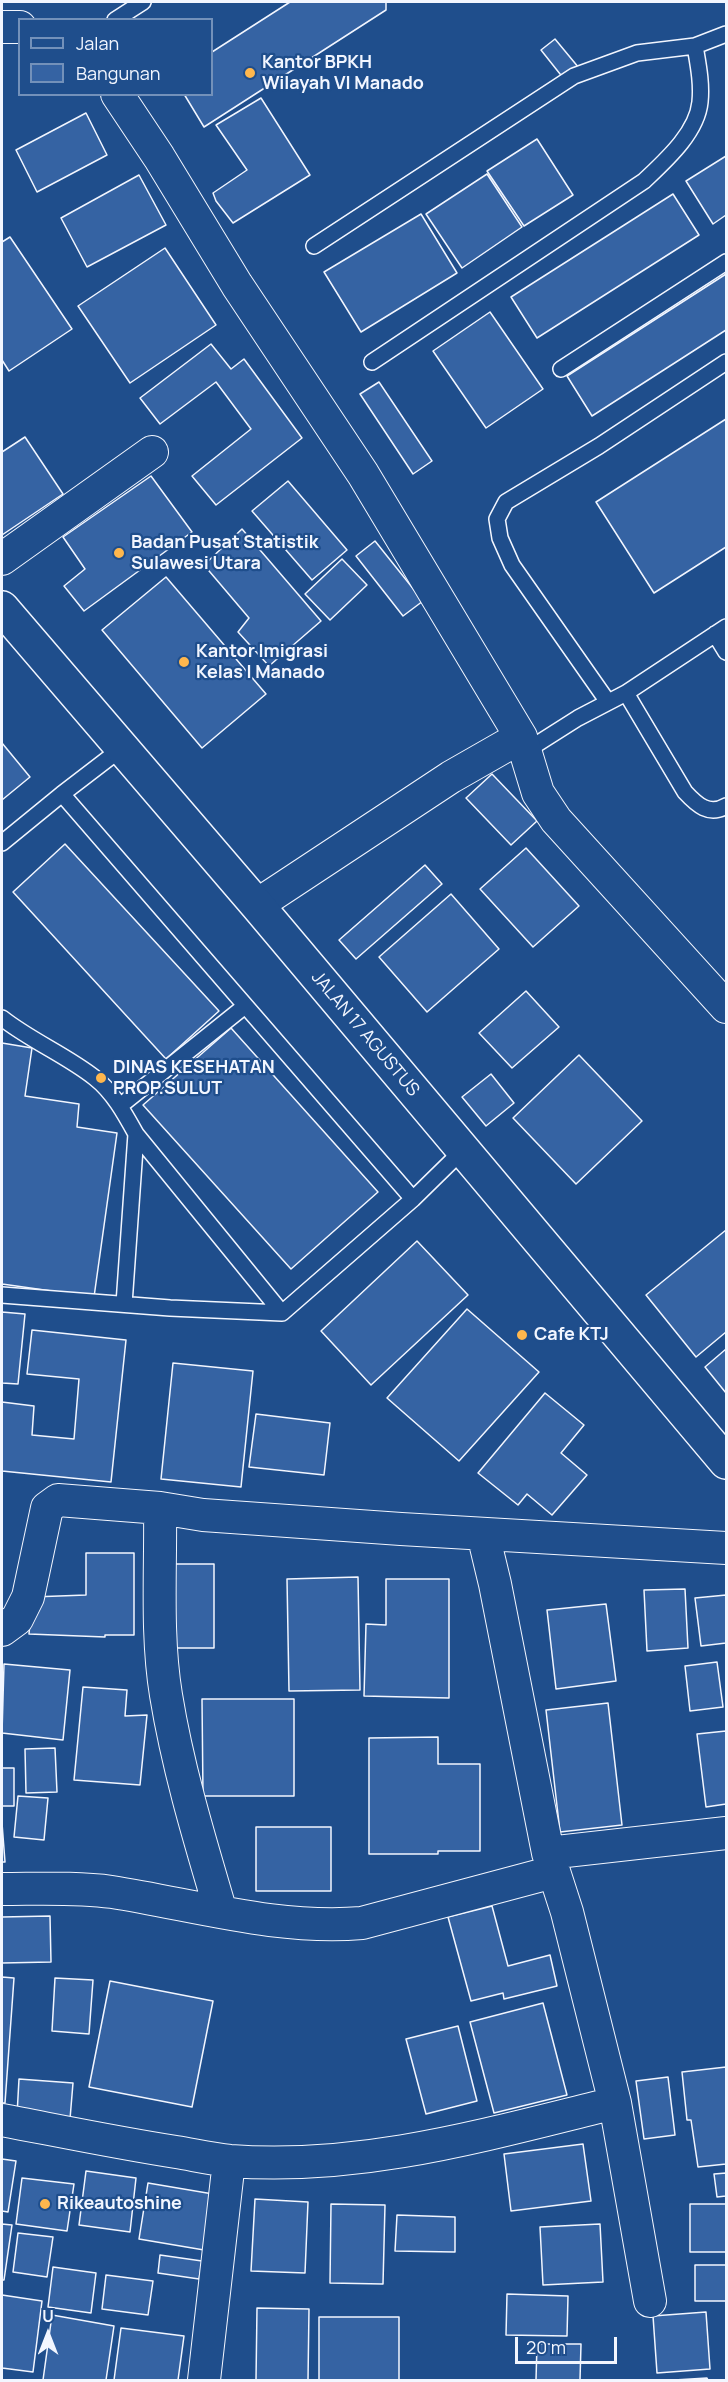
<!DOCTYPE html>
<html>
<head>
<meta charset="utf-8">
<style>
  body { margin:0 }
  #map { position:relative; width:728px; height:2382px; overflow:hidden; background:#1f4e8c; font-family:Manrope,sans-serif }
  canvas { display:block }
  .frame { position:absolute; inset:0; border:3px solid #f2f6ff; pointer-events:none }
  .legend { position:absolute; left:18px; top:18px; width:195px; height:78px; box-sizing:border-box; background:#1f4e8c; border:2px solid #7391ba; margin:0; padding:8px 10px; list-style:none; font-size:18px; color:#f2f6ff }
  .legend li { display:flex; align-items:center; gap:12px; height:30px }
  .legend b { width:30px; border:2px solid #7391ba }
  .north { position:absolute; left:18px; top:2304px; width:60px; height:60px; -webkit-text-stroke:4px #1f4e8c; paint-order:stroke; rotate:0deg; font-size:16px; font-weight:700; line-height:24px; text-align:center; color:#f2f6ff }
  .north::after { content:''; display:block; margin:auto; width:21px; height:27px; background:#f2f6ff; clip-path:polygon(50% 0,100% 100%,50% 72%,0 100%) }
  .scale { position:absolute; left:515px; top:2337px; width:102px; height:27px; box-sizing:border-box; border:3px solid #f2f6ff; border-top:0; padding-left:8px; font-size:18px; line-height:21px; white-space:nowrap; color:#f2f6ff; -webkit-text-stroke:4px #1f4e8c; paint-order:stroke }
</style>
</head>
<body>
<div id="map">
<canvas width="728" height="2382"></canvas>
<div class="frame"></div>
<ul class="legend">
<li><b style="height:8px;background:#1f4e8c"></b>Jalan</li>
<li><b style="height:16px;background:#3563a3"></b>Bangunan</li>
</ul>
<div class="north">U</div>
<div class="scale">20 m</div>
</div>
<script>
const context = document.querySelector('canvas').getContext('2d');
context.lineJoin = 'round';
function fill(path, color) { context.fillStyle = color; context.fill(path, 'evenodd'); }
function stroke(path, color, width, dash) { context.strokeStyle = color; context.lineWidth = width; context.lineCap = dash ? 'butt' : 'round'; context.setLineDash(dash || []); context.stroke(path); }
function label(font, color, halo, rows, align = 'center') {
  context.font = font + ' Manrope,sans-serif'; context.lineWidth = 4.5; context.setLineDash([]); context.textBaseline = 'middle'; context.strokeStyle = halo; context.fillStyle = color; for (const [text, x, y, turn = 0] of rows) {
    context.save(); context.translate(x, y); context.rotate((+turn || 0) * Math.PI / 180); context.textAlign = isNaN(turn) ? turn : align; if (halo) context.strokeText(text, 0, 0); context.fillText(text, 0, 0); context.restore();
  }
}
const building = new Path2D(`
  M290 2H386V10L204 127 184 94H212V52Z
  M555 39 579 68 564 79 541 50Z
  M261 98 310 175 233 223 216 201 213 193 247 170 216 125Z
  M86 113 107 155 37 192 16 150Z
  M537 139 573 195 524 226 487 171Z
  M726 156V215L713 224 686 181Z
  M487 174 522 227 462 268 426 214Z
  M139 175 166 225 87 267 61 218Z
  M673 194 699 235 537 338 511 297Z
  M421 214 457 273 361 332 324 272Z
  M10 237 72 329 9 371 2 360V242Z
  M165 248 216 325 130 383 78 306Z
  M726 274V330L592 416 567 376Z
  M490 312 543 389 486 428 433 351Z
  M211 344 231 369 244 359 302 438 216 505 192 476 251 429 216 382 160 424 140 398Z
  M379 382 432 461 413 474 360 394Z
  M726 419V547L654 593 596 502Z
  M25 437 63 494 2 535V452Z
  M151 476 192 532 84 611 64 586 85 569 63 537Z
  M288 481 347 550 312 580 252 511Z
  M242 529 321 621 269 666 238 632 249 618 204 565Z
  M375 541 423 601 403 616 356 556Z
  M342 559 367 585 330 620 305 594Z
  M166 577 266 694 202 748 102 630Z
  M2 743 30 777 2 800Z
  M492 774 537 821 511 845 466 798Z
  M65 844 219 1011 166 1059 13 892Z
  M526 848 579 906 533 947 480 889Z
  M425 865 442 884 356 959 339 940Z
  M451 894 499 949 427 1012 379 957Z
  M526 991 559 1027 512 1068 479 1033Z
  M231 1028 378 1192 291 1269 143 1105Z
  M2 1043 32 1048 25 1096 79 1104 77 1127 117 1133 94 1297 2 1284Z
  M579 1055 642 1121 576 1184 513 1118Z
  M491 1074 514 1103 486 1126 462 1097Z
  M726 1230V1332L696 1357 646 1295Z
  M417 1241 468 1295 371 1385 321 1331Z
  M467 1309 539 1372 459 1461 387 1398Z
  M2 1312 25 1314 18 1384 2 1383Z
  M32 1330 126 1340 111 1482 2 1471V1402L34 1406 32 1435 74 1439 79 1379 27 1374Z
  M726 1349V1393L705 1367Z
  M173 1363 253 1371 241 1487 161 1479Z
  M545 1393 584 1425 561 1453 587 1475 552 1515 527 1494 518 1505 478 1473Z
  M256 1414 330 1423 324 1475 249 1467Z
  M86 1553H134V1635H105V1637L29 1634 32 1597 86 1595Z
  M174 1564H214V1648H174Z
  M358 1577 360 1690 289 1691 287 1579Z
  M386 1579H449V1698L364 1696 366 1624 386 1625Z
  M685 1589 688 1648 647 1651 644 1590Z
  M726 1595V1643L701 1646 695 1598Z
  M606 1604 616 1681 556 1689 547 1610Z
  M717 1662 723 1707 690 1711 685 1666Z
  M4 1664 70 1670 63 1740 2 1733Z
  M83 1687 127 1690 125 1716 147 1715 140 1785 74 1780Z
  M202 1699H294V1796H203Z
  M608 1703 622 1825 560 1832 546 1710Z
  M726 1731V1804L706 1807 697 1734Z
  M438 1737V1764H480V1851H438V1854H369V1738Z
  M55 1748 57 1792 26 1793 25 1749Z
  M2 1768H14V1806H2Z
  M18 1796 48 1798 44 1840 14 1837Z
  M2 1823 5 1862H2Z
  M256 1827H331V1891H256Z
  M492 1906 508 1966 550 1955 557 1986 504 1999 503 1993 471 2001 448 1917Z
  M50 1916 51 1962 2 1963V1917Z
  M2 1977 14 1978 5 2103H2Z
  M55 1978 93 1980 89 2034 52 2031Z
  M110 1981 213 2001 192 2107 89 2087Z
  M543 2003 567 2095 494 2113 470 2022Z
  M458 2026 477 2101 426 2114 406 2039Z
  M726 2067V2164L698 2167 691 2120H687L682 2072Z
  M668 2077 675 2135 644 2139 636 2081Z
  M19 2079 73 2083 70 2119 17 2115Z
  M583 2144 591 2201 511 2211 504 2154Z
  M2 2159 16 2161 8 2212 2 2211Z
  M86 2171 136 2178 130 2232 79 2225Z
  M726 2173V2196L717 2197 714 2174Z
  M22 2178 74 2184 67 2231 16 2224Z
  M148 2183 213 2194 204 2250 139 2239Z
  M255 2199 308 2202 305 2273 251 2271Z
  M331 2204 385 2205 383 2284 330 2283Z
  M690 2204H726V2252H690Z
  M397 2215 455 2217V2252L395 2251Z
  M2 2224 12 2225 4 2280H2Z
  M600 2224 603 2282 543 2285 540 2227Z
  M18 2233 53 2237 47 2277 13 2272Z
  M160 2255 202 2261 199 2279 158 2273Z
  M695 2265H726V2301H695Z
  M53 2267 96 2273 91 2313 48 2307Z
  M106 2275 153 2281 148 2315 102 2309Z
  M507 2294 568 2296 567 2336 506 2335Z
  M2 2295 42 2301 33 2372 2 2368Z
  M257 2308 309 2309 308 2380H256Z
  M706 2312 710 2369 657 2373 653 2316Z
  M52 2315 114 2326 106 2380H43Z
  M319 2317H399V2380H319Z
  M121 2328 184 2336 178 2380H114Z
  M537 2344H581L580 2380H536Z
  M707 2378 708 2380H674Z`);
fill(building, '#3563a3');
stroke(building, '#f2f6ff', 1.5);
const service = new Path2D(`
  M115 20 143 2
  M314 246 574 76 637 53 695 46 726 34
  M372 362 644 181C665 161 697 133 700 102 702 83 698 64 695 46
  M561 369 726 262
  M715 634 726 652
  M626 693 685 792C697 805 709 816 726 806
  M608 702 512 565 500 538 497 519 506 502 599 446 726 362
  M122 748 62 794 413 1199
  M526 751 578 718 626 693 726 627
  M2 843 62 794
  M2 1018C31 1041 66 1055 95 1078 113 1092 125 1114 136 1134L282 1313
  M120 1106 245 1006
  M2 1295 170 1308 282 1313 413 1199 463 1150
  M124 1304 136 1134`);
const minor = new Path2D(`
  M2 27H20
  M117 94 159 157 237 285 363 474 521 737 538 793 556 820 726 1007
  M2 559 152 452
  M257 905 451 777 521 737
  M160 1508C161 1570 156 1634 166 1695 178 1769 200 1841 221 1912
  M483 1534 495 1584 548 1853 567 1912 615 2103 650 2301
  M2 1630 17 1619 28 1597 47 1508 58 1500 160 1508 203 1515 401 1529 726 1548
  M548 1853 726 1833
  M2 1889C38 1889 76 1887 112 1892 195 1905 277 1930 362 1923L553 1872
  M2 2120C60 2131 118 2143 176 2152 194 2155 212 2159 230 2161 363 2171 488 2134 615 2103
  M204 2380 229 2161`);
const tertiary = new Path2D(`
  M2 608 257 905 726 1462`);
stroke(service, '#f2f6ff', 18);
stroke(minor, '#f2f6ff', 34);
stroke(tertiary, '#f2f6ff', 36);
stroke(service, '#1f4e8c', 15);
stroke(minor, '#1f4e8c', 32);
stroke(tertiary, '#1f4e8c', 33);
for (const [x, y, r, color] of [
  [250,73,6,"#ffb74d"],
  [119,553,6,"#ffb74d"],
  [184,662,6,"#ffb74d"],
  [101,1078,6,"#ffb74d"],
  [522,1335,6,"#ffb74d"],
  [45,2204,6,"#ffb74d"]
]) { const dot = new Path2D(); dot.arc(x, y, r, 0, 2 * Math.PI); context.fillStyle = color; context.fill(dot); stroke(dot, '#1f4e8c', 2); }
label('bold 18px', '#f2f6ff', '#1f4e8c', [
  ["Kantor BPKH",262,63],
  ["Wilayah VI Manado",262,84],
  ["Badan Pusat Statistik",131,543],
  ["Sulawesi Utara",131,564],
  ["Kantor Imigrasi",196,652],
  ["Kelas I Manado",196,673],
  ["DINAS KESEHATAN",113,1068],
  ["PROP.SULUT",113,1089],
  ["Cafe KTJ",534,1335],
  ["Rikeautoshine",57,2204]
], 'left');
label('18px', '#f2f6ff', '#1f4e8c', [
  ["JALAN 17 AGUSTUS",365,1034,50]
]);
</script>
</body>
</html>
